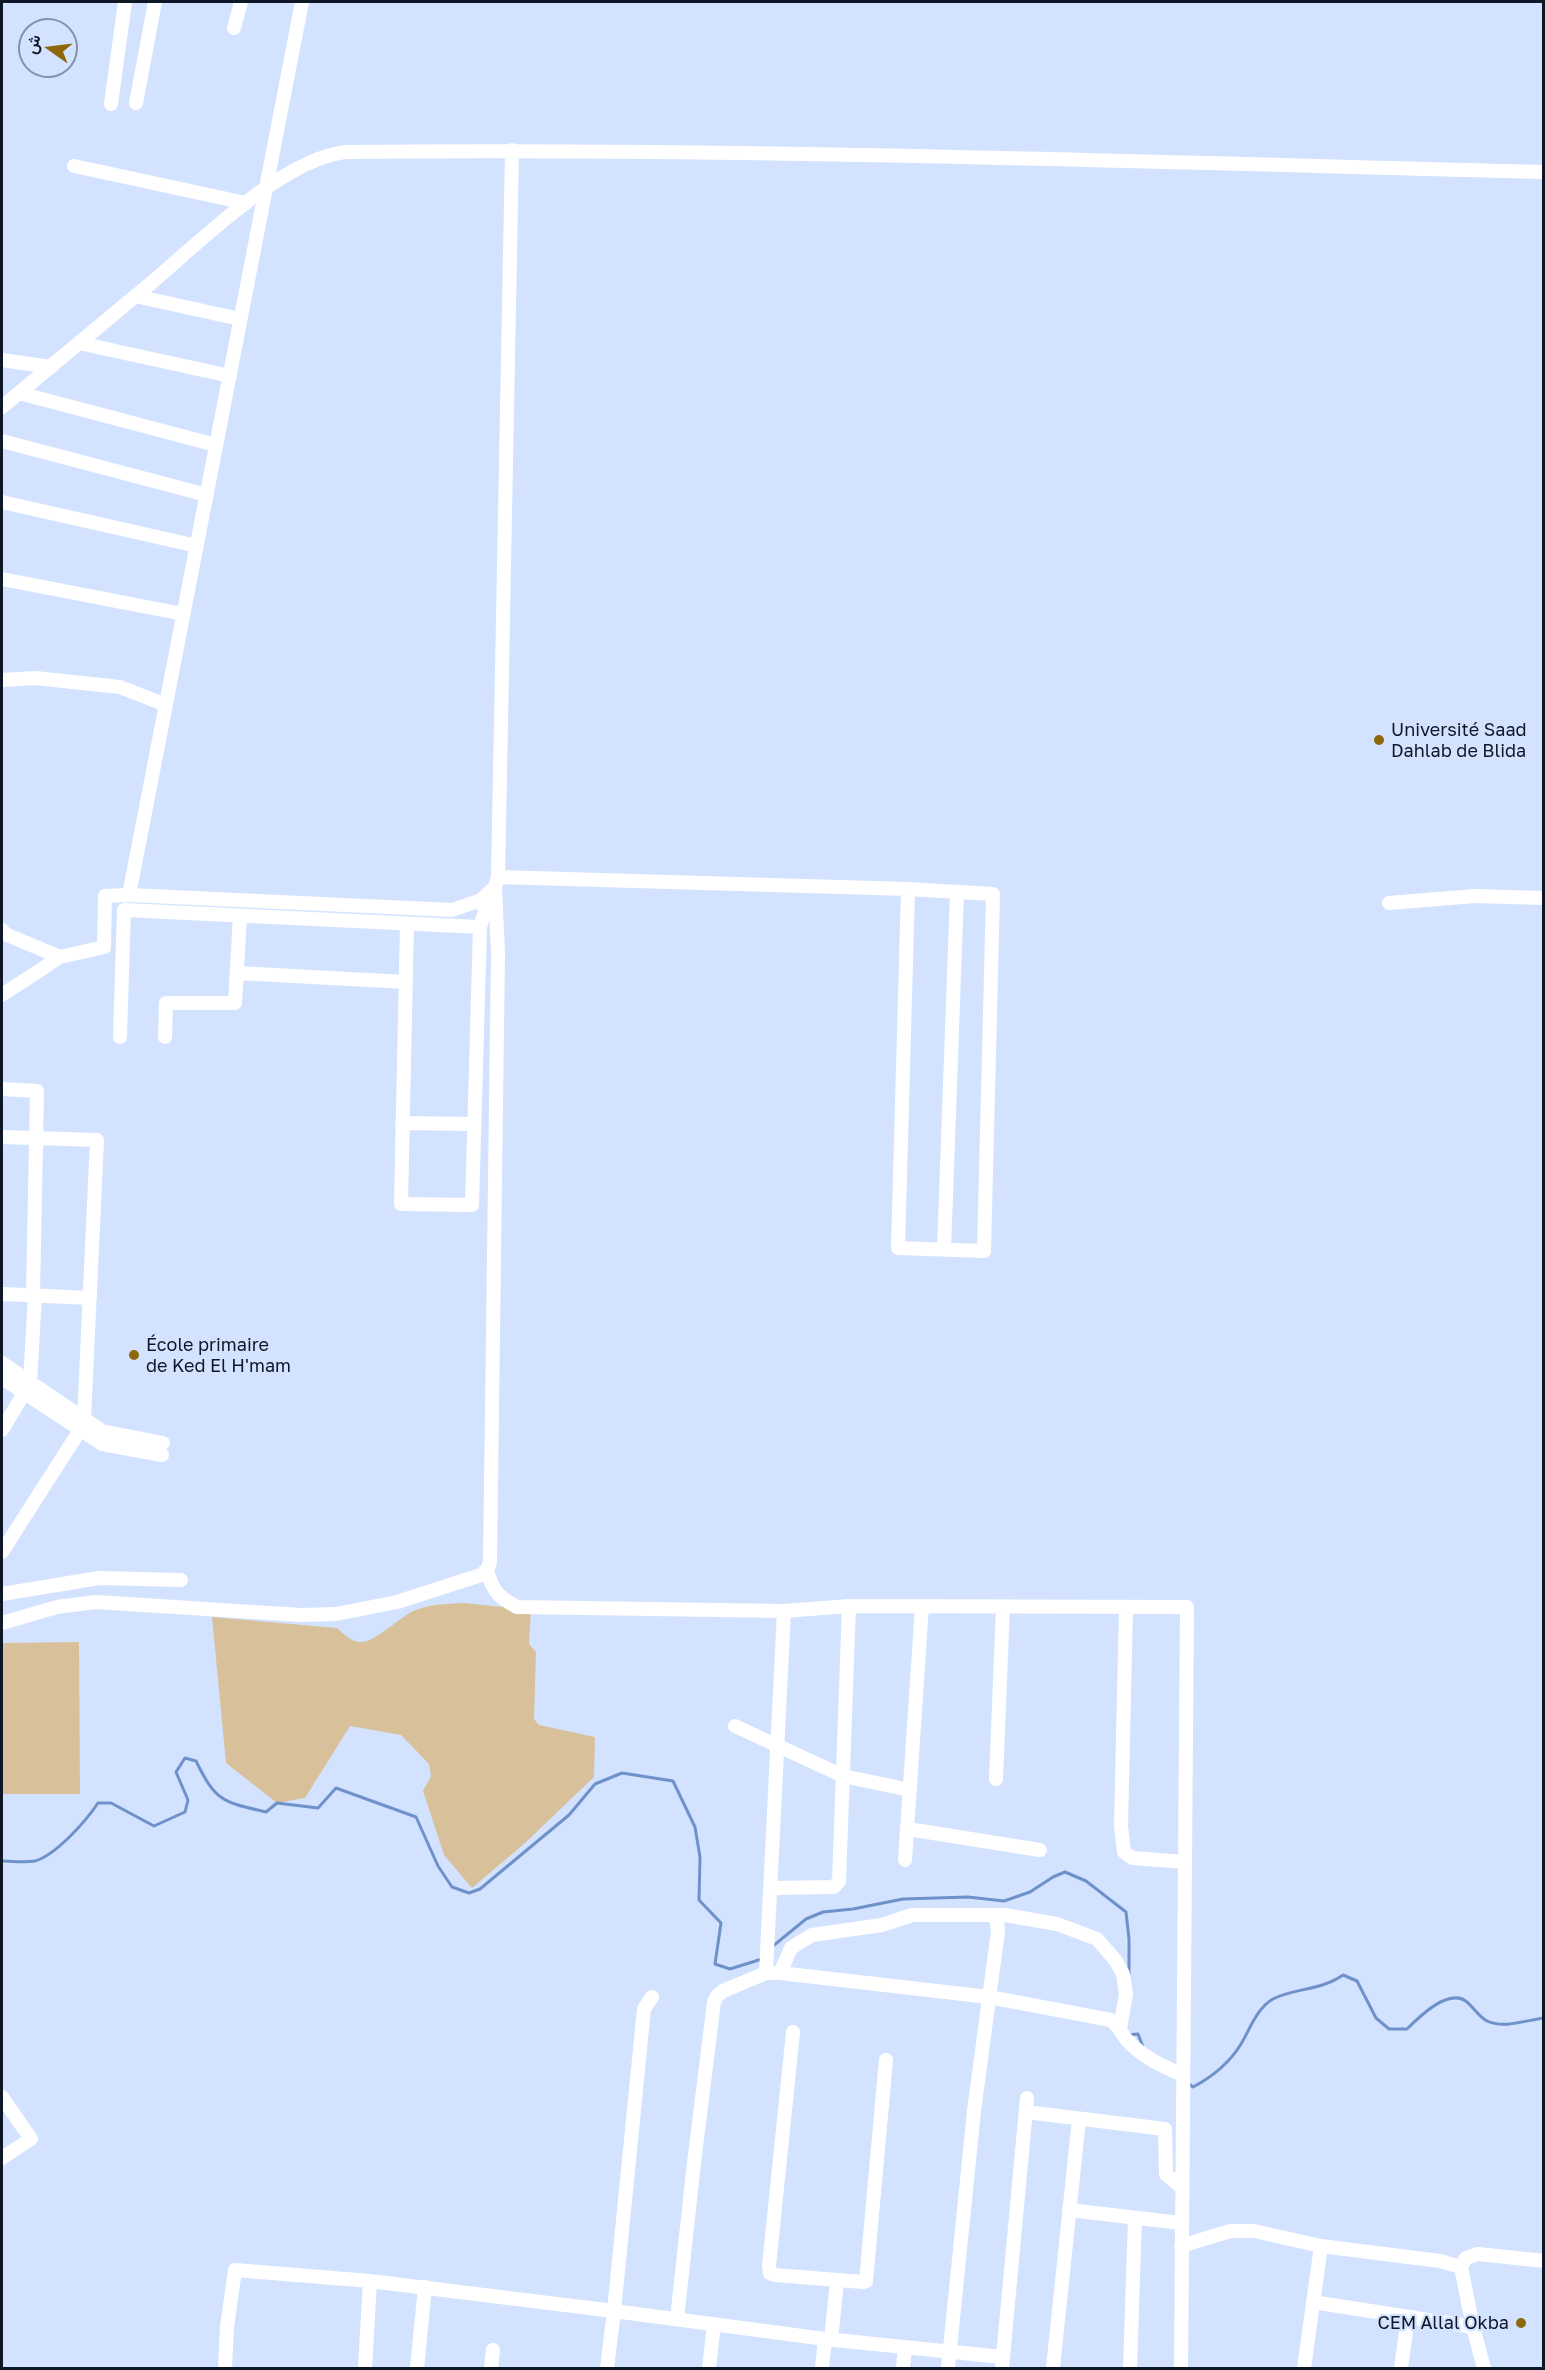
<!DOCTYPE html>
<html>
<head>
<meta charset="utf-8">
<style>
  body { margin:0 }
  #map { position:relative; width:1545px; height:2370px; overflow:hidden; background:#d3e3ff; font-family:"Golos Text",Vazirmatn,sans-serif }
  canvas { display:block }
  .frame { position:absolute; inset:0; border:3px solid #0e1726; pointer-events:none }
  .north { position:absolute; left:18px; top:18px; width:60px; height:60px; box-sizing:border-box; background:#d3e3ff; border:2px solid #8491a8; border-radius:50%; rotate:284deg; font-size:16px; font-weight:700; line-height:24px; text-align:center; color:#0e1726 }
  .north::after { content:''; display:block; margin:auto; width:21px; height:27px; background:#8f670c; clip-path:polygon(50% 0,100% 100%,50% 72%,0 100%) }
</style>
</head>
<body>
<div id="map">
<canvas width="1545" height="2370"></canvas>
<div class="frame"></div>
<div class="north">ش</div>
</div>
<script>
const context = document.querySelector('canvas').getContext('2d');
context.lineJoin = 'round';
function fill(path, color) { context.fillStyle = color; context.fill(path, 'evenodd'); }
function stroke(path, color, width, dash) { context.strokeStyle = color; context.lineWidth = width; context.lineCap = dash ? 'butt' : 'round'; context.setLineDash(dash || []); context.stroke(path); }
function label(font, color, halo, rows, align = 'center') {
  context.font = font + ' "Golos Text",sans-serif'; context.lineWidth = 4.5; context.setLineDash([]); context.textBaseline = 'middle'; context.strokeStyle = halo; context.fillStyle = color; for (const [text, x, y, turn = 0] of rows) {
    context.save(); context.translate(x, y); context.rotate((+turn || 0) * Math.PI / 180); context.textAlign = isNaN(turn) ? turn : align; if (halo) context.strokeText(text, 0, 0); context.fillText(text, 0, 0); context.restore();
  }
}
fill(new Path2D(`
  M464 1603 531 1610 529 1644 536 1652 534 1719 539 1725 595 1737 594 1777 525 1843 472 1888 444 1855 423 1791 431 1776 429 1764 401 1735 350 1726 305 1798 277 1803 226 1763 212 1617 337 1628C344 1634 351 1642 361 1642 374 1643 399 1618 413 1611 429 1604 446 1604 464 1603Z
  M79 1642 80 1794H2V1643Z`), '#d8c19a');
stroke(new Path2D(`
  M2 1861C12 1861 25 1863 35 1861 56 1855 86 1821 98 1803H111L154 1826 185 1812 188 1800 176 1772 185 1758 196 1761C216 1802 223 1802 266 1812L277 1803 318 1808 336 1788 416 1817 438 1866 452 1887 469 1893 480 1889 569 1815 595 1784 622 1773 673 1781 695 1827 700 1857 699 1900 721 1923 715 1964 730 1969 762 1959
  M773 1946 806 1919 823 1912 853 1909 903 1899 968 1897 1004 1901 1030 1892 1053 1877 1065 1872 1086 1881 1126 1912 1129 1939V1974
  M1128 2035 1138 2034 1143 2047
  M1188 2083 1193 2087C1212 2077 1230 2062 1241 2044 1250 2029 1257 2008 1273 1999 1294 1988 1320 1991 1343 1975L1357 1981 1376 2018 1389 2029H1407C1419 2017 1449 1987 1467 2002 1474 2008 1479 2017 1487 2021 1504 2029 1527 2020 1544 2018`), '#6f91ca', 3);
stroke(new Path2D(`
  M234 28 241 2
  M136 103 155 2
  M111 104 125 2
  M74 166 246 203
  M135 296 240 319
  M79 343 230 376
  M2 360 51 367
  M19 393 216 445
  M2 407C51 366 101 325 150 284 200 242 281 160 345 152 744 148 1144 162 1544 172
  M2 441 207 495
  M2 502 197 546
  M2 579 183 614
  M2 680 35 678 120 687 166 705
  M498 877 908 889 993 894 984 1251 898 1248 908 889
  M129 895 302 2
  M1389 903 1475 896 1544 898
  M480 927 485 911 481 900
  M2 930 5 934 60 957
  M237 973 406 982
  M2 995 60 957 104 947 105 896 129 895 452 910 481 900 495 887
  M120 1037 124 910C243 916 361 921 480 927L472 1205 401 1204 407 923
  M165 1037 166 1003H235L240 916
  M2 1089 37 1091 33 1295
  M402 1123 474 1124
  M2 1137 97 1140 84 1419 80 1430 2 1552
  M944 1250 957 892
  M2 1294 90 1298
  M2 1363 102 1431 163 1443
  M2 1378 102 1444 162 1455
  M2 1430 30 1383 35 1295
  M487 1570C492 1590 498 1597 517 1607L784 1611 849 1606 1187 1607 1181 2368
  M2 1594 99 1578 181 1580
  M1126 1607 1121 1826 1124 1852 1132 1858 1185 1862
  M2 1623 57 1607 96 1602 301 1615 336 1614 397 1602 481 1575 487 1570 490 1562 498 953 495 887 498 877 512 150
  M735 1726 843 1776 910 1790
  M996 1779 1003 1607
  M908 1829 1040 1850
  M905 1860 922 1606
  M770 1888 834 1887 839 1881 849 1606
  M766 1973 784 1611
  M780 1973 791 1948 812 1935 882 1925 912 1915H1005L1057 1924 1097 1939 1116 1961 1123 1974 1126 1994 1120 2028
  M793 2032 769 2266 770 2273 775 2275 863 2282 866 2281 886 2060
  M2 2097 31 2139 2 2158
  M1026 2112 1165 2129 1166 2174 1182 2188
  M1069 2210 1181 2223
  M1181 2246 1230 2231H1254L1321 2246 1440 2261 1461 2267 1473 2327 1484 2368
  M1461 2267 1466 2258 1478 2254 1544 2261
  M370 2281 614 2311 644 2009 652 1997
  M1313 2302 1473 2327
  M677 2319 694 2163 714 2002 717 1996 723 1991 766 1973H780L989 1997 1111 2020C1118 2026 1121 2032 1126 2039 1142 2057 1162 2066 1183 2075
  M831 2340 837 2281
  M225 2368 227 2327 235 2270 370 2281 365 2368
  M417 2368 425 2287
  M491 2368 493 2350
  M607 2368 614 2311 825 2339 1003 2357
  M709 2368 714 2325
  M822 2368 825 2339
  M903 2368 905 2347
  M948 2368 974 2111 998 1931 996 1915
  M1002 2368 1027 2098
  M1053 2368 1079 2119
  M1130 2368 1135 2218
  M1304 2368 1321 2246
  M1401 2368 1408 2317`), '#fff', 14);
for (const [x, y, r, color] of [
  [1379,740,6,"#8f670c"],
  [134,1355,6,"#8f670c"],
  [1521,2323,6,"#8f670c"]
]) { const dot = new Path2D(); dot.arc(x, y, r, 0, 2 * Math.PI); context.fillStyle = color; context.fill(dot); stroke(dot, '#d3e3ff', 2); }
label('18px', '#0e1726', '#d3e3ff', [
  ["Université Saad",1391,730],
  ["Dahlab de Blida",1391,751],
  ["École primaire",146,1345],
  ["de Ked El H'mam",146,1366],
  ["CEM Allal Okba",1509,2323,"right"]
], 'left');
</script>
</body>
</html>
